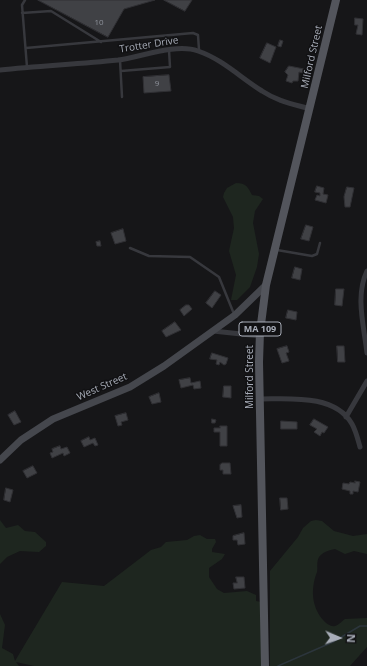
<!DOCTYPE html>
<html>
<head>
<meta charset="utf-8">
<style>
  body { margin:0 }
  #map { position:relative; width:367px; height:666px; overflow:hidden; background:#161618; font-family:"Open Sans",sans-serif }
  canvas { display:block }
  .north { position:absolute; left:319px; top:618px; width:40px; height:40px; -webkit-text-stroke:3px #111113; paint-order:stroke; rotate:92deg; font-size:11px; font-weight:700; line-height:16px; text-align:center; color:#a8adb8 }
  .north::after { content:''; display:block; margin:auto; width:14px; height:18px; background:#a8adb8; clip-path:polygon(50% 0,100% 100%,50% 72%,0 100%) }
</style>
</head>
<body>
<div id="map">
<canvas width="367" height="666"></canvas>
<div class="north">N</div>
</div>
<script>
const context = document.querySelector('canvas').getContext('2d');
context.lineJoin = 'round';
function fill(path, color) { context.fillStyle = color; context.fill(path, 'evenodd'); }
function stroke(path, color, width, dash) { context.strokeStyle = color; context.lineWidth = width; context.lineCap = dash ? 'butt' : 'round'; context.setLineDash(dash || []); context.stroke(path); }
function label(font, color, halo, rows, align = 'center') {
  context.font = font + ' "Open Sans",sans-serif'; context.lineWidth = 3; context.setLineDash([]); context.textBaseline = 'middle'; context.strokeStyle = halo; context.fillStyle = color; for (const [text, x, y, turn = 0] of rows) {
    context.save(); context.translate(x, y); context.rotate((+turn || 0) * Math.PI / 180); context.textAlign = isNaN(turn) ? turn : align; if (halo) context.strokeText(text, 0, 0); context.fillText(text, 0, 0); context.restore();
  }
}
fill(new Path2D(`
  M236 183C246 183 248 187 252 195L259 196 263 199 255 211 253 223 259 254 257 267 250 287 237 300H231L236 275 229 251 234 228 233 217 223 197 224 193 227 188Z
  M0 520 6 528 18 525 25 531 35 532 46 542V546L39 552 20 551 7 557 0 564Z
  M316 520 322 521 334 531 353 536 367 534V554L354 551 345 554 335 549C329 550 323 552 319 557 316 562 318 568 317 572 310 590 312 608 324 621 327 624 331 627 335 626 339 625 342 621 345 619L367 618V647L350 666H270V571L298 537 303 528 311 521Z
  M200 535 207 539H215L216 542 212 549V552L225 554 222 559 209 568V577L217 589 224 593 247 591 256 595V601L261 602V666H34L16 662 19 666H0V614L5 625 2 648 13 654 15 661 62 582 104 586 151 550 161 547 166 542 187 540 194 536Z`), '#1e261f');
stroke(new Path2D(`
  M278 666 333 642 360 626H367`), '#2c353c', 1.5);
const building = new Path2D(`
  M38 0H155L124 9 108 37Z
  M164 0H192L185 11Z
  M355 18 363 19 362 35 356 34 358 25H355Z
  M280 40 283 41 281 47 278 46Z
  M267 43 276 47 270 63 260 58Z
  M289 66 304 69 303 73 299 72 298 81H293L292 83 286 81 288 75 285 72Z
  M169 75 171 91 144 93 143 77Z
  M317 186 324 188 323 194 328 195 326 203 315 200 317 195 320 196V193L315 192Z
  M347 187 354 188 350 207H345L344 197Z
  M306 225 313 227 309 241 301 239Z
  M123 229 126 241 115 244 111 233Z
  M100 241 101 246H97L96 242Z
  M295 267 302 269 300 280 292 278Z
  M336 289H344L342 306 335 305Z
  M215 291 221 295 212 308 206 303Z
  M186 305H189L192 309 184 316 180 310Z
  M288 310 297 312 296 320 286 318Z
  M175 322 181 330 166 337 162 331Z
  M287 346 289 352 286 353 289 361 282 363 277 349Z
  M337 346H344L345 362H338Z
  M212 353 228 358 226 364 224 365 220 362 219 365 216 364 217 360 210 359Z
  M190 378 191 383 200 381 201 388 194 389 193 385 181 388 179 380Z
  M224 386H231V398L223 397Z
  M159 393 161 402 152 404 149 397Z
  M15 411 21 422 14 425 8 415Z
  M126 413 128 420 121 422 122 425 118 426 115 416Z
  M212 419 216 420 215 423H212Z
  M314 419 328 427 324 433 322 432 320 436 314 432 317 429 310 425Z
  M281 421 297 422V429H281Z
  M220 426H227V446H220V432H214V428H220Z
  M89 437 90 440 95 438 98 445 95 446 93 443 84 447 81 441Z
  M60 446 61 449 67 447 70 453 64 456 63 453 52 458 50 453 53 452 52 449Z
  M222 463H230L231 474H223V470H220V465Z
  M33 466 37 473 27 478 23 471Z
  M355 481 360 482 358 492 353 491V494H350V491L342 489 343 483 349 484 350 482 355 483Z
  M6 488 13 490 10 502 4 500Z
  M280 498H287L288 509 281 510Z
  M241 505 242 517 237 518 233 506Z
  M244 533 245 544 238 545 237 540H233V536Z
  M236 577H244L245 588 234 589 233 583H237Z`);
fill(building, '#404145');
stroke(building, '#303034', 1);
stroke(new Path2D(`
  M25 0 22 5 27 67
  M22 13 51 11 101 42
  M26 48 193 33 198 35 199 50
  M120 60 122 97
  M121 71 170 67 169 50
  M130 248 149 256 190 257 219 277 234 314
  M277 250 312 256 317 254 320 243`), '#37383d', 2.5);
stroke(new Path2D(`
  M0 70C39 66 79 64 118 60 141 57 176 43 198 51 222 59 241 78 262 91 277 101 293 104 310 109
  M367 271C355 296 364 326 367 353
  M213 331 260 336
  M260 399C289 399 335 394 352 424 356 431 358 440 360 447
  M346 417 367 381`), '#37383d', 5);
stroke(new Path2D(`
  M0 460 21 440 53 419 130 387 164 366 235 315 266 285`), '#45474d', 7);
stroke(new Path2D(`
  M265 666 259 362 260 332 266 285 336 0`), '#53555c', 8);
label('8px', '#8e929b', null, [
  ["10",99,23],
  ["9",157,84]
]);
for (const [x, y, w] of [
  [260,329,42]
]) { const box = new Path2D(); box.roundRect(x - w / 2, y - 7, w, 14, 3); context.fillStyle = '#111113'; context.fill(box); stroke(box, '#a8adb8', 1); }
label('bold 9px', '#a8adb8', null, [
  ["MA 109",260,329]
]);
label('10px', '#a8adb8', '#111113', [
  ["Trotter Drive",149,45,-9],
  ["Milford Street",312,57,-77],
  ["Milford Street",250,377,-90],
  ["West Street",102,387,-24]
]);
</script>
</body>
</html>
